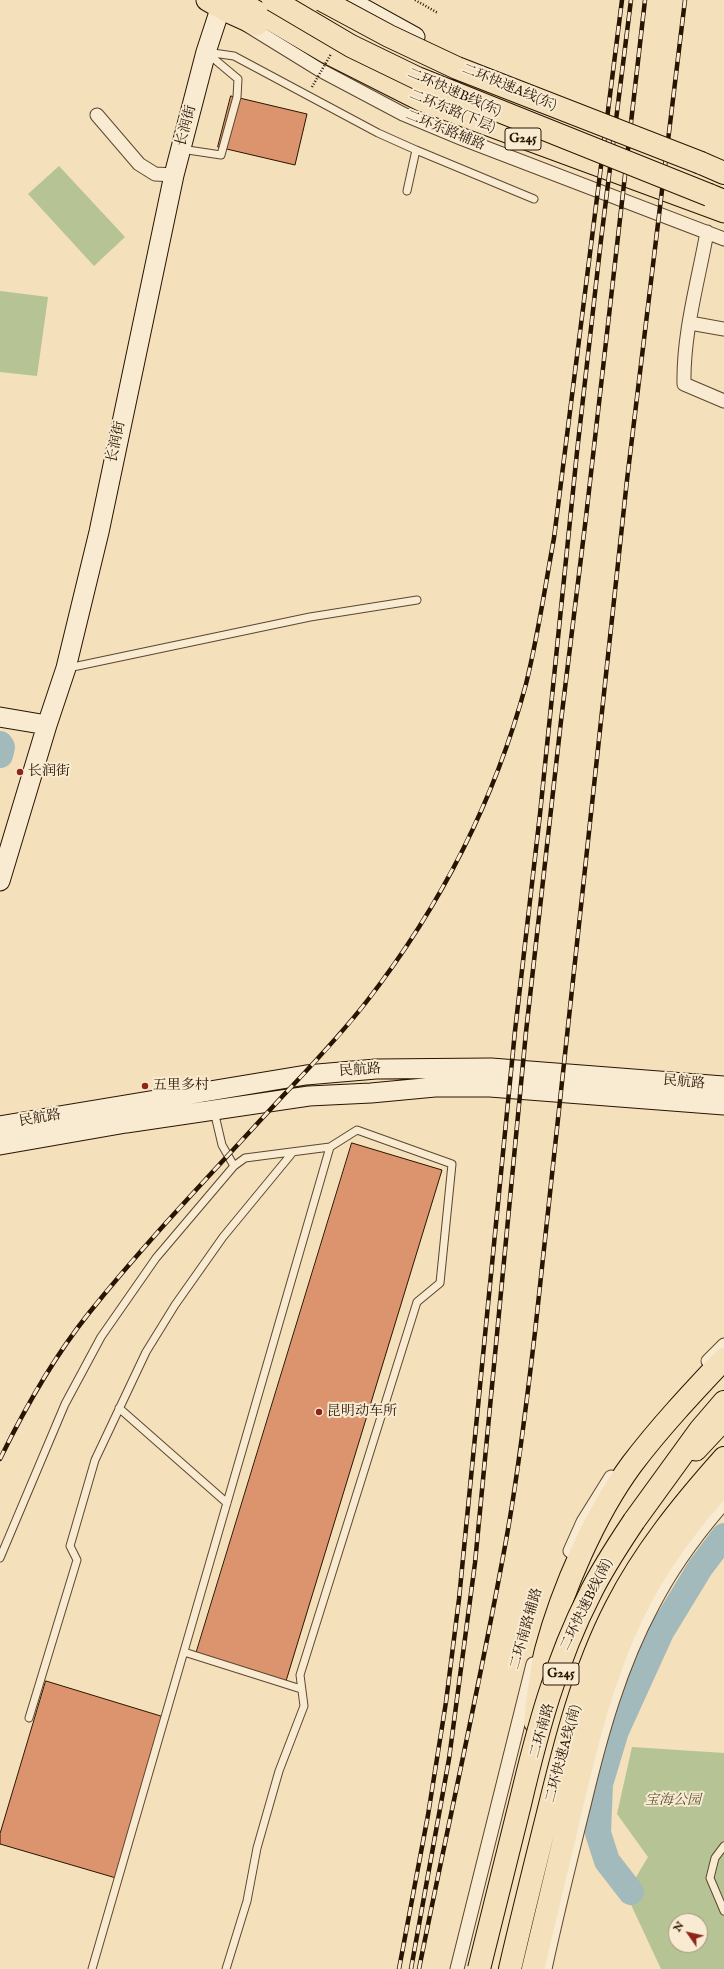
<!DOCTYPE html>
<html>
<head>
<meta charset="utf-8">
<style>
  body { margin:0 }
  #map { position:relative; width:724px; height:1969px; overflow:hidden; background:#f4e0ba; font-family:"IM FELL English",serif }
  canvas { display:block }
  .north { position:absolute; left:668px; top:1913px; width:40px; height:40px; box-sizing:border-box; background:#f8ebd2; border:1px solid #a5957e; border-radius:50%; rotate:304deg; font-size:11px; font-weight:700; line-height:16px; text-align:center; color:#291400 }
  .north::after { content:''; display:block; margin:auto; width:14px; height:18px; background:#8f2418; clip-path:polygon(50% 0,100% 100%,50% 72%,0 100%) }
</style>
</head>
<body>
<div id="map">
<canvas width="724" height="1969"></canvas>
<div class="north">N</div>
</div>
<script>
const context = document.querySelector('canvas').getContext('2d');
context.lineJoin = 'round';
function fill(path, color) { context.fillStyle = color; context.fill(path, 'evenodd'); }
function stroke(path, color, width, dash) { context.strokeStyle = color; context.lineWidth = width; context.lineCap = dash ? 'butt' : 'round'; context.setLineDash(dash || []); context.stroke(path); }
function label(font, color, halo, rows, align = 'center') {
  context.font = font + ' "IM FELL English","Noto Serif SC",serif'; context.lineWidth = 4; context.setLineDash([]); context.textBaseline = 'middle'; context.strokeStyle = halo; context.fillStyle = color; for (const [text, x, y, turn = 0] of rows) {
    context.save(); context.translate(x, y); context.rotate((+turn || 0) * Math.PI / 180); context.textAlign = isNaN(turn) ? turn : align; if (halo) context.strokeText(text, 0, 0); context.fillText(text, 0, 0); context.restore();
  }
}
fill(new Path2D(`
  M59 166 125 237 94 266 28 194Z
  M0 291 48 297 37 376 0 372Z
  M632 1747 724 1753V1969H661L626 1894 648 1857 617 1814ZM676 1921H700V1945H676Z`), '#b5c395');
stroke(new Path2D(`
  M0 744 2 747 0 755
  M631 1892 607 1861 598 1833 600 1784 616 1731 661 1632 700 1568 724 1536`), '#a2babb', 26);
const building = new Path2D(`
  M231 96 307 114 295 165 218 147Z
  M352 1143 442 1170 286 1681 196 1654Z
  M46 1681 164 1717 116 1878 0 1844V1834Z`);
fill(building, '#dc946f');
stroke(building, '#291400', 1);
const lane = new Path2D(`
  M206 52 234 56 378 133 416 150
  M181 149 221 155 237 97 238 79 207 53
  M407 191 416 150 534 199
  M68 668 310 617 417 600
  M214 1111 222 1145 234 1166
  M119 1408 227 1503
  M0 1558 65 1404 101 1337 156 1258 234 1166 245 1158 330 1147 357 1130 452 1164 440 1283 417 1302 300 1675 304 1706 279 1771 257 1848 247 1901 226 1969
  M184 1652 301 1689
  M29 1718 77 1560 70 1546 95 1460 146 1352 175 1305 223 1237 293 1152
  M724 1846 715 1858 710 1878 724 1911
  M92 1969 330 1147`);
const street = new Path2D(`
  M247 25 320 70 403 114 463 139 724 239
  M97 115 139 164 155 174 174 175
  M707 232C698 282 683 333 684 384L724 401
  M690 323 724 329
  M708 1361 724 1345
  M570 1551 583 1522 611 1477
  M457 1969 533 1664
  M545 1969C557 1913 571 1857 585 1801 601 1734 620 1666 653 1605 672 1568 697 1534 724 1503`);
const secondary = new Path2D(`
  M348 0 415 37
  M0 717 47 725
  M0 881 47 725 66 668 99 532 174 175 206 52 223 0
  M0 1126 306 1075 376 1069 491 1068 724 1086
  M0 1145 126 1123 309 1096 371 1093 435 1087H490L724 1105`);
const primary = new Path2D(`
  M207 0 226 11 257 25
  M237 0 327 53 420 100 724 212
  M696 1450 724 1420`);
const highway = new Path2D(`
  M701 163 724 173
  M709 195 724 201
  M634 1521 700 1430 724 1402
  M535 1722C538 1698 540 1673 546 1650 562 1590 595 1514 632 1464 660 1427 692 1393 724 1359
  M510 1969C522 1917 535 1865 548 1813 565 1743 583 1671 616 1607 644 1552 683 1504 724 1458
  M533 1969C545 1919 557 1869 569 1819 586 1746 603 1674 637 1606 660 1560 691 1520 724 1483`);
stroke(lane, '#5c472e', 9);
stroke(street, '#5c472e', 15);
stroke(secondary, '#291400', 21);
stroke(primary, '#291400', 23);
stroke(highway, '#291400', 24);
stroke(new Path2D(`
  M415 0 438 13`), '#291400', 2.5, [1, 2]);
stroke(lane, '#f8ebd2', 7);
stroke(street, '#f8ebd2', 13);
stroke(secondary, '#f8ebd2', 19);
stroke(primary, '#f4e0ba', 21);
stroke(highway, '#f4e0ba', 22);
const rail = new Path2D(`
  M0 1459C25 1408 53 1358 89 1313 148 1239 215 1170 279 1100 309 1068 340 1036 367 1001 440 907 495 799 526 684 538 636 545 587 554 538L622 0
  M399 1969 428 1815 446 1702 459 1599 515 1031 540 814 577 452 601 240 631 0
  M411 1969 449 1759 475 1563 526 1032 561 721 586 517 645 0
  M419 1969C448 1824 481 1680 507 1535 519 1468 527 1400 535 1332L627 480 685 0`);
stroke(rail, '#291400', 4.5);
stroke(rail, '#f8ebd2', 3, [9]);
const highwayBridge = new Path2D(`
  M273 0 351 46 417 78 709 195
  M322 0 389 36 457 68 701 163
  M479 1969C493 1914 506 1859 520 1804 537 1732 556 1660 590 1594 602 1569 618 1545 634 1521`);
stroke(highwayBridge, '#291400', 24, []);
stroke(new Path2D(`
  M312 87 331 54`), '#291400', 2.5, [1, 2]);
stroke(highwayBridge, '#f4e0ba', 22);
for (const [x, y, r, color] of [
  [20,772,4,"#8f2418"],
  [145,1086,4,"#8f2418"],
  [319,1412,4,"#8f2418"]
]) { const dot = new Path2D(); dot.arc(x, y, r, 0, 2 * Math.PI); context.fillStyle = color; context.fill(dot); stroke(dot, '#f8ebd2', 1.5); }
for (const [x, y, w] of [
  [523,139,36],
  [561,1674,36]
]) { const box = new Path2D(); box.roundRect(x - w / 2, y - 11, w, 22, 3); context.fillStyle = '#f8ebd2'; context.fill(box); stroke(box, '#291400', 1); }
label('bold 13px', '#291400', null, [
  ["G245",523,139],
  ["G245",561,1674]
]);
label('14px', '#291400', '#f8ebd2', [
  ["二环快速A线(东)",509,88,22],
  ["二环快速B线(东)",454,93,23],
  ["二环东路(下层)",452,112,22],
  ["长润街",187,126,-75],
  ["二环东路辅路",445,131,22],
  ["长润街",117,442,-78],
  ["民航路",360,1071,-4],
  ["民航路",684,1083,5],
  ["民航路",40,1119,-10],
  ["二环快速B线(南)",587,1605,-64],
  ["二环南路辅路",527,1629,-74],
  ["二环南路",543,1731,-74],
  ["二环快速A线(南)",564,1754,-75]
]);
label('14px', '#291400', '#f8ebd2', [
  ["长润街",28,772],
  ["五里多村",153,1086],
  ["昆明动车所",327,1412]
], 'left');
label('italic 14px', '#5a5134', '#f8ebd2', [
  ["宝海公园",673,1801]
]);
</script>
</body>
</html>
